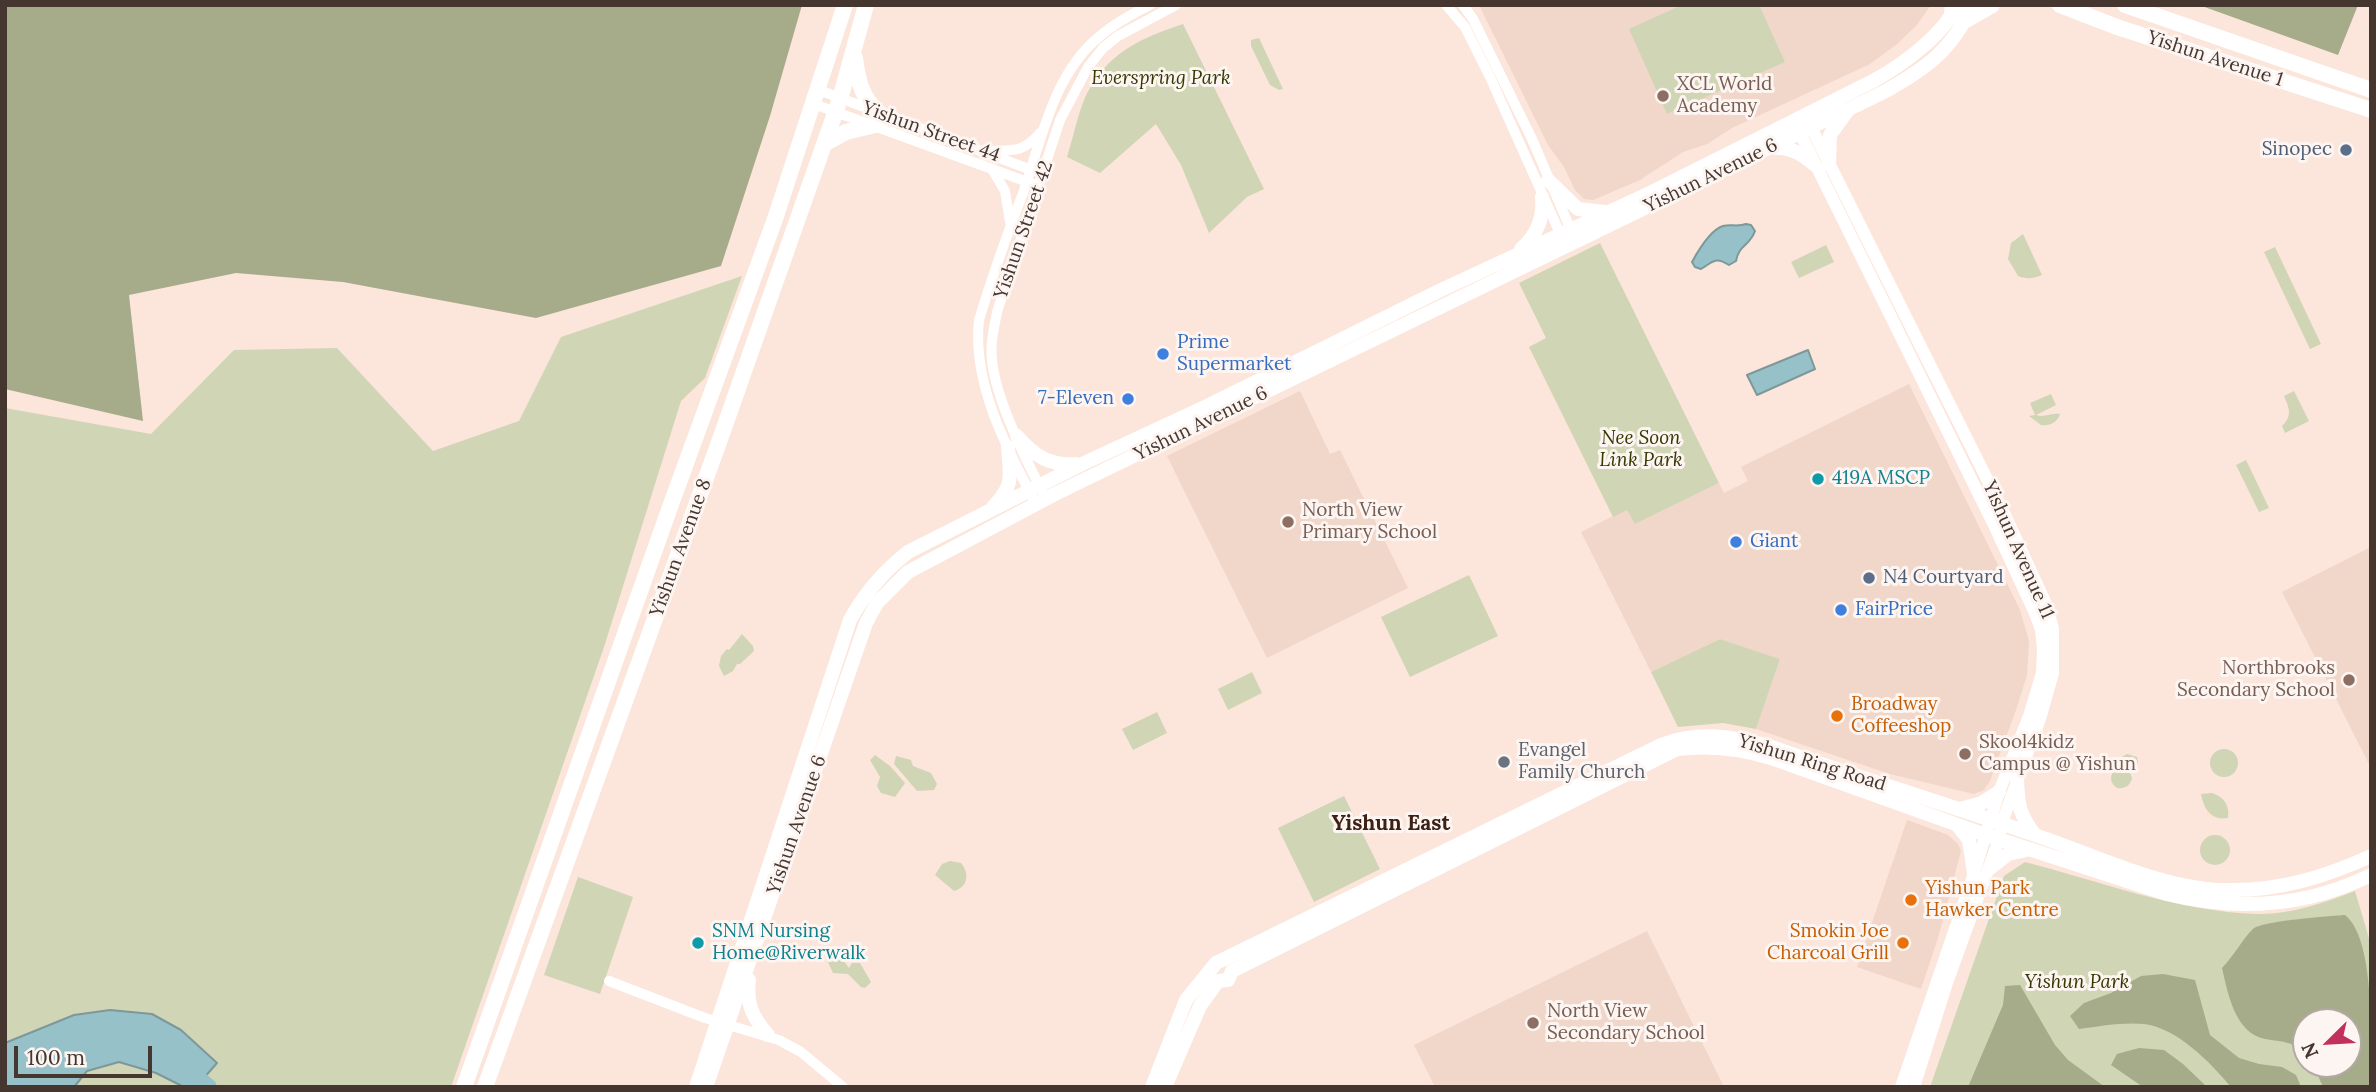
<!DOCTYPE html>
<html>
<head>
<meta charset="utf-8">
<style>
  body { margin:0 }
  #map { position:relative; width:2376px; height:1092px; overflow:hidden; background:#fce5da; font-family:Lora,serif }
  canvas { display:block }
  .frame { position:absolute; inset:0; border:7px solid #453730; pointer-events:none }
  .north { position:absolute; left:2292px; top:1008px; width:70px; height:70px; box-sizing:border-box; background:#fdf5f2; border:2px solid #b3a9a4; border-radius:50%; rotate:246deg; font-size:19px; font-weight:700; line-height:28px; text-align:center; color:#453730 }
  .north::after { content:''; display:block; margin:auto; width:24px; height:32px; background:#c0315e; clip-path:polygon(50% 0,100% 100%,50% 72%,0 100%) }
  .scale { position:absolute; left:14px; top:1046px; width:138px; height:32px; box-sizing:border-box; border:4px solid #453730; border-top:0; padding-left:9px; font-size:21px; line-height:24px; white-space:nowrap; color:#453730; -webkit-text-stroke:5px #fdf5f2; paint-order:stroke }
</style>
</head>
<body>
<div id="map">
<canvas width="2376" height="1092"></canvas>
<div class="frame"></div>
<div class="north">N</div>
<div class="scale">100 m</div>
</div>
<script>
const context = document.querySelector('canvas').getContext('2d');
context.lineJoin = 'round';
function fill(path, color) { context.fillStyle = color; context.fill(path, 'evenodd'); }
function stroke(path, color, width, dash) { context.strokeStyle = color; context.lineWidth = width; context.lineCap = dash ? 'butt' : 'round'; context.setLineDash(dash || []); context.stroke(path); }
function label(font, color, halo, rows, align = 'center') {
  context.font = font + ' Lora,serif'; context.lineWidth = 6; context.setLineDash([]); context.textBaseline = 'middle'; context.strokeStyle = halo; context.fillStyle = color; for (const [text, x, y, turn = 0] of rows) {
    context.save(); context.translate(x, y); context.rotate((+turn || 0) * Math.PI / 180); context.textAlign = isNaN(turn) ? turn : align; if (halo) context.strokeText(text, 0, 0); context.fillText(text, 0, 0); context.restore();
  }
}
fill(new Path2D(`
  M1479 5H1931L1916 26 1897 44 1870 64 1732 128 1707 144 1683 152 1640 180 1593 200 1584 199 1575 190 1564 167 1548 145Z
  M1909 384 2020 610 2029 641 2027 675 2017 707 1990 781 1984 790 1974 794 1890 774 1756 729 1780 659 1720 639 1651 672 1581 532 1627 509 1635 524 1719 483 1724 493 1748 481 1741 467Z
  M1300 391 1330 454 1340 450 1408 588 1267 658 1167 456Z
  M2371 547V768L2282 592Z
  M1907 820 1948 835 1958 844 1961 851 1938 938 1921 989 1857 967Z
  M1647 931 1724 1087H1435L1414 1045Z`), '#f1d6ca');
fill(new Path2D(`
  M1682 5H1759L1785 62 1667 114 1629 29Z
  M1183 24 1264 189 1247 197 1209 233 1181 165 1156 124 1100 173 1067 157C1074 136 1079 106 1090 88 1112 50 1144 37 1183 24Z
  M1259 38 1283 89 1279 90 1270 85 1251 46V40Z
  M2023 234 2042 275C2033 279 2026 279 2018 276L2008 259 2011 243Z
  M1600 243 1719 483 1635 524 1627 510 1613 517 1529 347 1546 338 1519 283Z
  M1826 245 1834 262 1799 278 1791 262Z
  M2275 247 2321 344 2310 349 2264 252Z
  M742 276 705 378 681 401 604 647 451 1087H196L217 1063 74 1015 5 1043V408L151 434 234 350 337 348 433 451 519 421 561 337Z
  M2294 391 2309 421 2285 433 2282 426C2293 416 2289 408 2284 396Z
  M2051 394 2056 405 2036 415C2044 418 2051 413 2060 414 2057 423 2050 426 2041 425L2029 416 2035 415 2030 403Z
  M2246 460 2269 508 2259 512 2236 465Z
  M1469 575 1498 636 1410 677 1381 617Z
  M742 634 753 646 754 651 740 664H737L733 671 724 676 719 666 721 656 727 649 729 650Z
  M1720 639 1780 659 1756 729 1723 723 1678 727 1651 672Z
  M1252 672 1262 693 1228 710 1218 689Z
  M1157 712 1167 733 1133 750 1122 729Z
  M2210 763a14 14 0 1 1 28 0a14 14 0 1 1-28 0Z
  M2127 754 2137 757 2138 763 2135 768 2129 770 2132 778C2130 786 2125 789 2117 788 2110 783 2109 776 2115 769L2123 767 2120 758Z
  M875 755 890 766 905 783 895 797 881 793 877 786 880 777 870 760Z
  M896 756 911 760 913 766 931 773 937 784 934 790 917 791 894 764Z
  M2212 793C2224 797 2230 805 2228 818 2211 821 2204 809 2201 794Z
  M1344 796 1380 869 1314 902 1278 828Z
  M2200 850a15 15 0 1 1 30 0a15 15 0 1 1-30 0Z
  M950 861 961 863C970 874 968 887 954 891L935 875 942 864Z
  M2025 862C2098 881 2181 912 2256 914 2290 915 2324 903 2355 891L2371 945V1087H1930L2004 876ZM2306 1022H2348V1064H2306Z
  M578 877 633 897 600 994 544 975Z
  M840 956 849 968 852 963H860L871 982 865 988 861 987 848 974 833 973 826 958Z
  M119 1062 156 1073 184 1087H74L87 1071Z`), '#d0d5b6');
fill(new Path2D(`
  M5 5H802L770 116 721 266 536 318 343 282 236 273 129 295 143 421 5 389Z
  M2199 5H2358L2338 55Z
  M2345 915C2376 939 2371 1047 2371 1087H2323L2313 1064H2348V1022H2306V1053C2290 1041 2284 1042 2265 1039 2235 1033 2228 994 2222 968 2234 956 2243 938 2253 929 2261 921 2330 916 2345 915Z
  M2163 974 2195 980 2210 1035 2239 1058 2259 1064 2282 1067 2296 1075 2301 1087H2231C2210 1062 2177 1028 2144 1024 2123 1022 2101 1026 2079 1029L2070 1016 2084 1003 2111 993 2141 976Z
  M2020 985 2055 1045 2068 1060 2105 1087H1968L2003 1005 2005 986Z
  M2139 1048 2164 1050 2183 1064 2207 1087H2143L2111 1065 2117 1054Z`), '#a6ab89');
const water = new Path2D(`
  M1746 224 1751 225 1755 231C1750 246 1739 244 1736 261L1729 265C1715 256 1713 262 1701 269L1695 267 1692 262C1698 251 1710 230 1723 226 1731 224 1738 227 1746 224Z
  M1808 350 1815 369 1757 395 1747 375Z
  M110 1010 152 1014 181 1030 217 1063 196 1087H184L156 1073 119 1062 87 1071 74 1087H5V1043L74 1015Z`);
fill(water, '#96c1c8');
stroke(water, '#7e989a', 2);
stroke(new Path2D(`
  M187 1068 209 1087`), '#96c1c8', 16);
stroke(new Path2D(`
  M1446 5 1465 27 1490 77 1563 240
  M1463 5 1473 19 1532 139 1573 235
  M819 90 1034 171
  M814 104 1033 184
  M989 151C1013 150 1023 153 1040 133
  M992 169 1005 191 1010 222
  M1042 491C1025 458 995 396 992 360 990 344 994 328 997 312L1060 120 1088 67 1103 48 1118 36 1176 5
  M1036 504C1007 449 972 384 979 320 992 277 1007 235 1023 193 1042 139 1053 74 1100 36 1115 23 1132 14 1150 5
  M609 981 705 1018 779 1040 801 1052 843 1087`), '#fff', 10);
stroke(new Path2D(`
  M1807 119 2006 517 2047 606 2053 629V673L2040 719 2004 817 1997 845 1947 983 1914 1087
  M1796 125 1993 523 2034 611 2041 630 2043 649 2042 673 2029 716 1999 792 1974 873 1901 1087`), '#fff', 12);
stroke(new Path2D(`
  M1771 148C1789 146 1801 153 1815 165
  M1829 165 1830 135 1848 110
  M1548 180 1578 209 1605 212
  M1521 249C1537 235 1544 217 1542 197
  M1017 436C1034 456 1050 466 1076 464
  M993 507C1015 484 1010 477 1008 447
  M2017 779C2018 805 2019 814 2035 835
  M1960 809 1982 803 1999 792
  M1958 826 1969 840 1974 873
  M1989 869 2008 854 2026 850
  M749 980C746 1003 752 1017 768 1035
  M696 1087 850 620C865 592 883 572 908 552L1082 464 1207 406 1441 290 1654 191 1873 81C1902 65 1941 37 1956 7
  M706 1087 866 623 877 603 908 572 1055 494 1884 92C1925 69 1953 50 1972 5
  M1152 1087 1186 1000 1216 963 1661 745C1697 731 1733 736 1769 746 1857 777 1947 804 2035 835 2095 855 2164 890 2228 890 2279 891 2325 877 2371 856
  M1165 1087 1200 1006 1218 981 1228 980 1232 971 1677 749C1710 745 1739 748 1771 758L1986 835 2167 894C2236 911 2306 907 2371 875`), '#fff', 14);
stroke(new Path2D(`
  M2060 5 2117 27 2371 110
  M2125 5 2371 90
  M1952 14 1953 5
  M1966 20 1992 5
  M855 58C858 82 862 98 880 114
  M824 144 846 132 875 125
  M464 1087 670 507 775 219 845 5
  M485 1087 718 445 840 99 866 5`), '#fff', 16);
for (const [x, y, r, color] of [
  [1663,96,7,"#8d6e63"],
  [2346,150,7,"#5c6f8a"],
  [1163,354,7,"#3f7fe0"],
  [1128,399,7,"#3f7fe0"],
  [1818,479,7,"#0f9aa8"],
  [1288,522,7,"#8d6e63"],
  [1736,542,7,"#3f7fe0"],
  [1869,578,7,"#5c6f8a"],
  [1841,610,7,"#3f7fe0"],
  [2349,680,7,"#8d6e63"],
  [1837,716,7,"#e8710a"],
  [1965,754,7,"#8d6e63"],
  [1504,762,7,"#6b7280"],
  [1911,900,7,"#e8710a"],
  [698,943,7,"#0f9aa8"],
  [1903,943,7,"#e8710a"],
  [1533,1023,7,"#8d6e63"]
]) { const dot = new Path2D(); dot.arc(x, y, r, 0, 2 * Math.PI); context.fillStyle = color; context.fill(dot); stroke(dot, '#fdf5f2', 2.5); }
label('19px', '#453730', '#fdf5f2', [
  ["Yishun Avenue 1",2215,59,18],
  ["Yishun Street 44",931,132,20],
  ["Yishun Avenue 6",1711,176,-26],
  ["Yishun Street 42",1024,230,-71],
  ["Yishun Avenue 6",1201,424,-26],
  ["Yishun Avenue 8",681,548,-70],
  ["Yishun Avenue 11",2018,550,66],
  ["Yishun Ring Road",1812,763,17],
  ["Yishun Avenue 6",797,825,-71]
]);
label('italic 19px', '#343900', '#fdf5f2', [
  ["Everspring Park",1161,79],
  ["Nee Soon",1641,439],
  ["Link Park",1641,461],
  ["Yishun Park",2077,983]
]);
label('19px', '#785e54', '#fdf5f2', [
  ["XCL World",1677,85],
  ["Academy",1677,107],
  ["North View",1302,511],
  ["Primary School",1302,533],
  ["Northbrooks",2335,669,"right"],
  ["Secondary School",2335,691,"right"],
  ["Skool4kidz",1979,743],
  ["Campus @ Yishun",1979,765],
  ["North View",1547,1012],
  ["Secondary School",1547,1034]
], 'left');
label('19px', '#4e5e75', '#fdf5f2', [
  ["Sinopec",2332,150],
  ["N4 Courtyard",1883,578,"left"]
], 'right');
label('19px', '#366cbe', '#fdf5f2', [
  ["Prime",1177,343],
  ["Supermarket",1177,365],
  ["7-Eleven",1114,399,"right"],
  ["Giant",1750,542],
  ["FairPrice",1855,610]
], 'left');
label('19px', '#0d838f', '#fdf5f2', [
  ["419A MSCP",1832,479],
  ["SNM Nursing",712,932],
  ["Home@Riverwalk",712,954]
], 'left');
label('19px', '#c56008', '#fdf5f2', [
  ["Broadway",1851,705],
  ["Coffeeshop",1851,727],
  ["Yishun Park",1925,889],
  ["Hawker Centre",1925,911],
  ["Smokin Joe",1889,932,"right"],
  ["Charcoal Grill",1889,954,"right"]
], 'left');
label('19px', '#5b616d', '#fdf5f2', [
  ["Evangel",1518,751],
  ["Family Church",1518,773]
], 'left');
label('bold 21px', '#3d2114', '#fdf5f2', [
  ["Yishun East",1391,824]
]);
</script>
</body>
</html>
